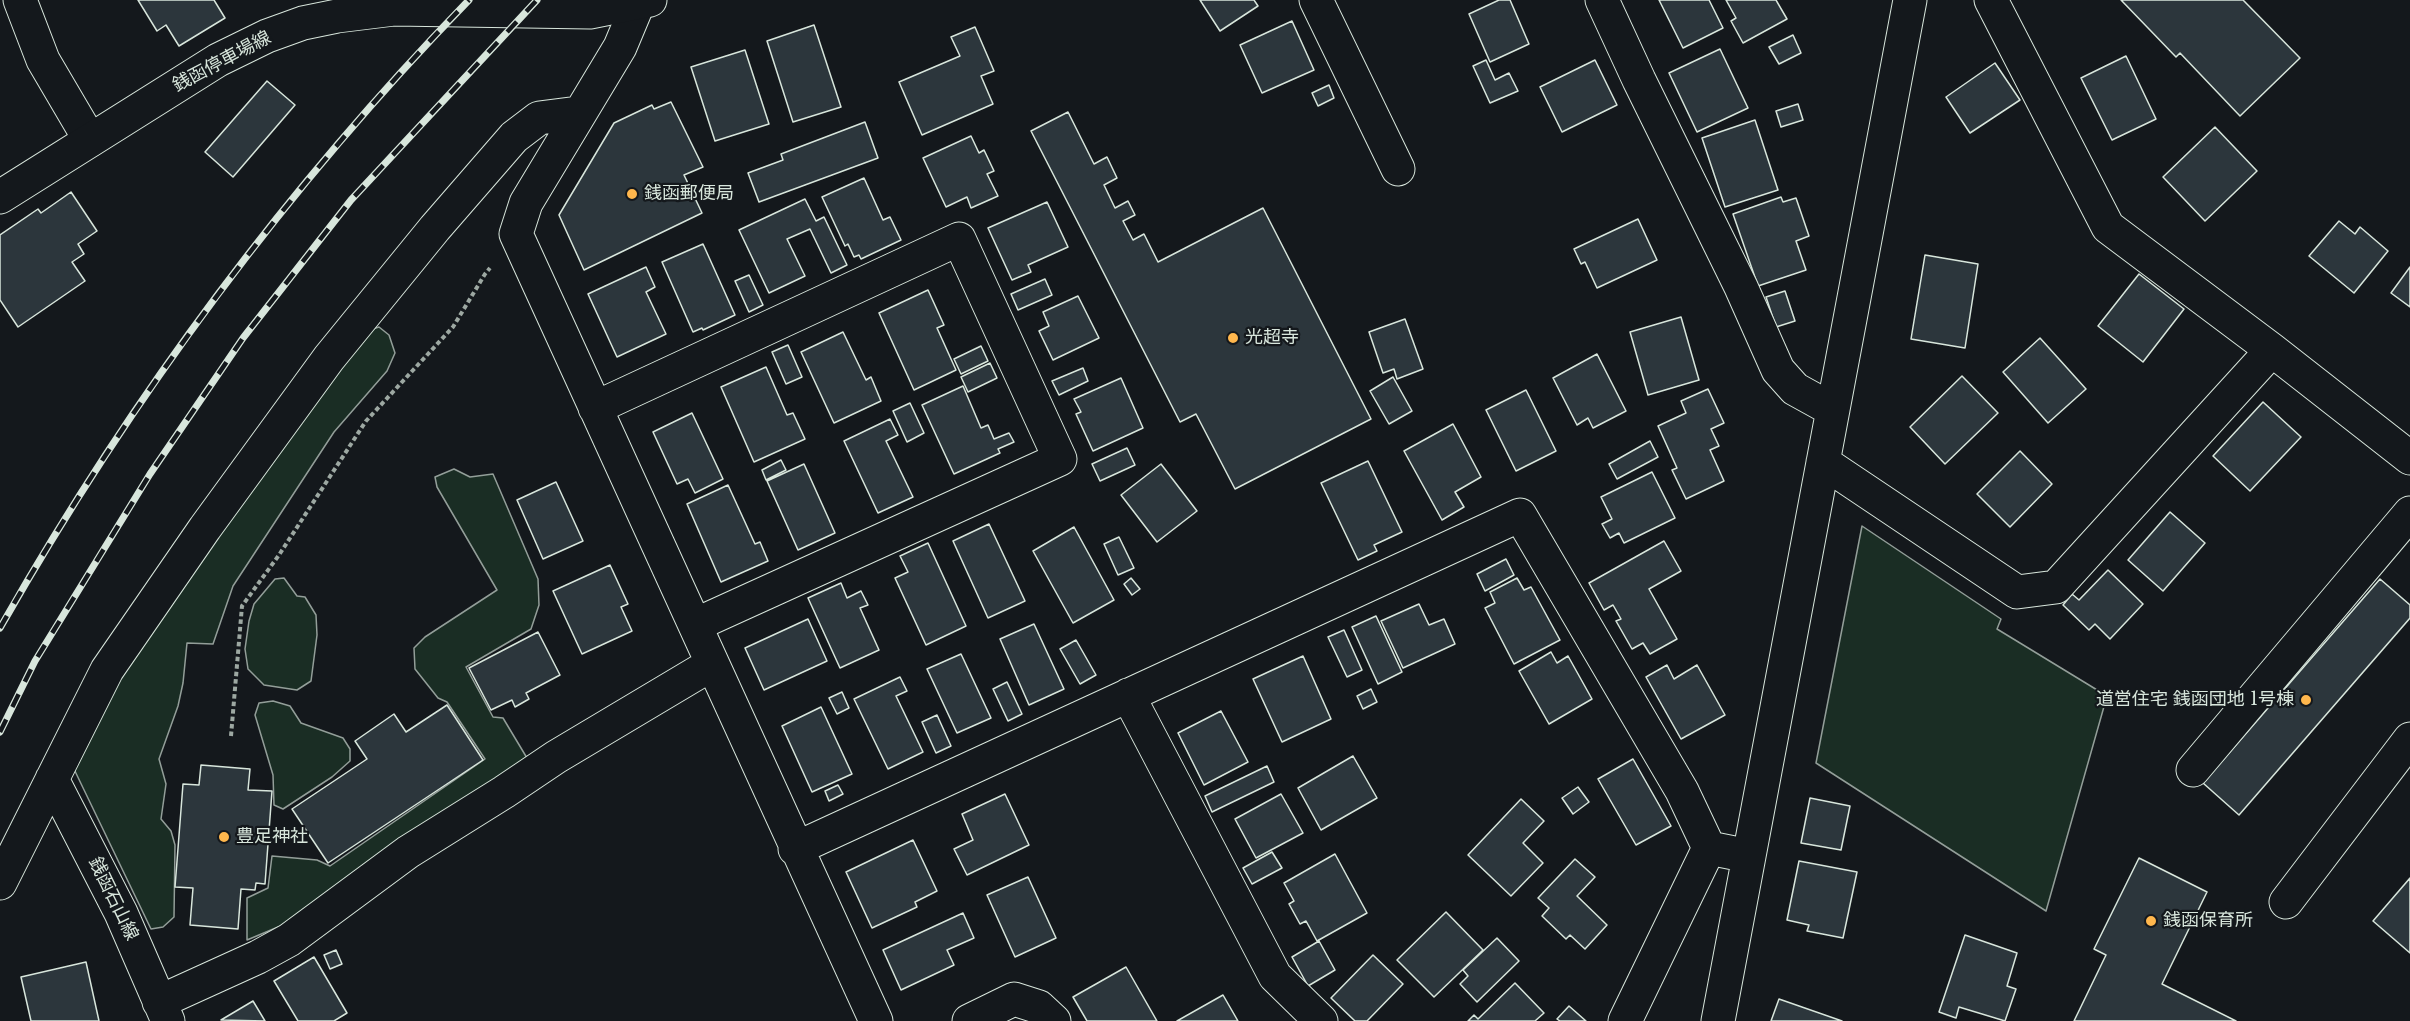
<!DOCTYPE html>
<html>
<head>
<meta charset="utf-8">
<style>
  body { margin:0 }
  canvas { display:block; background:#14181c }
</style>
</head>
<body>
<canvas width="2410" height="1021"></canvas>
<script>
const context = document.querySelector('canvas').getContext('2d');
context.lineJoin = 'round';
function fill(path, color) { context.fillStyle = color; context.fill(path, 'evenodd'); }
function stroke(path, color, width, dash) { context.strokeStyle = color; context.lineWidth = width; context.lineCap = dash ? 'butt' : 'round'; context.setLineDash(dash || []); context.stroke(path); }
function label(font, color, halo, rows, align = 'center') {
  context.font = font + ' "Libre Baskerville","Noto Sans JP",serif'; context.lineWidth = 4.5; context.setLineDash([]); context.textBaseline = 'middle'; context.strokeStyle = halo; context.fillStyle = color; for (const [text, x, y, turn = 0] of rows) {
    context.save(); context.translate(x, y); context.rotate((+turn || 0) * Math.PI / 180); context.textAlign = isNaN(turn) ? turn : align; if (halo) context.strokeText(text, 0, 0); context.fillText(text, 0, 0); context.restore();
  }
}
const green = new Path2D(`
  M379 327 389 335 395 353 387 371 334 432 233 586 213 644 187 643 183 683 178 706 159 759 166 784 161 819 171 831 175 845 174 917 163 927 151 929 73 767 119 674 366 331Z
  M454 469 470 477 493 474 538 579 539 605 531 629 466 667 493 717 503 718 527 758 290 922 247 940V898L268 888 272 856 317 860 330 866 485 759 447 702 438 698 415 669 414 648 425 637 497 590 437 487 435 477Z
  M1862 526 2001 619 1997 629 2107 696 2046 911 1816 763Z
  M284 578 297 596 305 597 316 615 317 635 311 681 297 690 264 685 248 669 245 649 249 621 254 604 275 579Z
  M273 701 290 706 301 723 343 738 350 749V761L332 777 283 809 274 805 273 775 255 715 259 703Z`);
fill(green, '#1a2d24');
stroke(green, '#939e99', 1.5);
const building = new Path2D(`
  M138 0H214L225 18 179 46 166 25 157 31Z
  M1200 0H1254L1258 6 1220 31Z
  M1499 0H1510L1529 44 1490 62 1469 14Z
  M1659 0H1709L1723 28 1683 48Z
  M1726 0H1776L1787 19 1743 43 1731 21 1736 18Z
  M2121 0H2243L2300 58 2240 116 2180 53 2176 57Z
  M1292 21 1314 70 1262 93 1240 45Z
  M814 25 841 107 793 122 767 41Z
  M975 27 994 71 981 76 993 104 922 135 899 82 960 56 951 37Z
  M1793 35 1801 53 1779 64 1769 47Z
  M1720 49 1748 108 1697 132 1669 73Z
  M745 50 769 124 715 141 691 67Z
  M2126 56 2156 119 2112 140 2081 78Z
  M1486 60 1495 80 1509 73 1518 91 1490 103 1473 66Z
  M1595 60 1617 105 1562 132 1540 87Z
  M1995 63 2020 100 1970 133 1946 97Z
  M267 81 295 105 233 177 205 152Z
  M1329 85 1334 98 1318 106 1312 93Z
  M671 102 703 167 684 175 702 213 584 270 559 215 614 123 652 105 654 109Z
  M1798 104 1803 120 1781 127 1776 111Z
  M1068 112 1094 164 1107 157 1117 178 1104 185 1115 208 1128 201 1135 215 1123 221 1133 240 1144 234 1158 262 1263 208 1371 419 1235 489 1196 414 1180 422 1031 131Z
  M1755 120 1778 190 1725 207 1702 138Z
  M865 122 878 158 759 202 748 173 783 160 781 154Z
  M2215 127 2257 171 2205 221 2163 177Z
  M971 136 979 153 984 150 994 171 987 174 998 196 971 208 967 197 946 207 923 158Z
  M864 178 883 220 890 217 901 240 861 259 859 255 854 257 848 244 845 246 822 197Z
  M71 192 97 231 78 244 84 254 72 262 85 281 18 327 0 300V235L38 209 41 213Z
  M1781 197 1783 202 1796 198 1809 236 1796 241 1806 270 1758 286 1733 214Z
  M805 199 816 221 824 217 847 265 831 273 810 229 787 239 805 276 769 293 739 230Z
  M1047 202 1068 247 1028 265 1031 272 1012 280 988 228Z
  M1638 219 1657 260 1597 288 1585 262 1581 264 1574 249Z
  M2339 221 2355 234 2360 227 2388 251 2354 293 2309 256Z
  M703 244 735 315 703 330 702 328 693 332 662 262Z
  M1925 255 1978 264 1965 348 1911 339Z
  M646 267 655 287 646 292 666 334 617 357 588 294Z
  M2410 267V307L2391 293Z
  M2139 274 2184 309 2143 362 2098 326Z
  M749 275 763 305 749 312 735 281Z
  M1045 279 1052 295 1018 310 1011 294Z
  M928 290 944 325 937 328 956 370 914 390 879 313Z
  M1785 291 1795 321 1776 327 1766 297Z
  M1078 296 1099 338 1053 360 1039 331 1049 326 1043 312Z
  M1681 317 1699 380 1648 395 1630 332Z
  M1405 319 1423 369 1397 379 1394 369 1383 373 1369 332Z
  M843 332 866 380 871 377 881 401 834 423 801 352Z
  M2040 338 2086 389 2048 423 2003 372Z
  M788 345 802 377 786 384 772 352Z
  M981 346 988 361 961 374 954 359Z
  M1597 354 1626 411 1593 428 1588 418 1577 425 1553 378Z
  M990 363 997 378 968 392 961 377Z
  M766 367 787 415 793 413 805 439 754 462 721 387Z
  M1083 368 1088 381 1059 395 1052 381Z
  M1962 376 1998 413 1945 464 1910 427Z
  M1393 377 1412 411 1389 424 1370 391Z
  M1121 378 1143 428 1093 451 1076 414 1081 412 1074 399Z
  M963 386 981 428 988 425 994 439 1009 433 1014 442 998 449 1000 453 954 474 922 405Z
  M1708 389 1724 423 1711 429 1719 446 1710 450 1724 481 1686 499 1672 470 1677 468 1658 426 1686 413 1681 401Z
  M1526 390 1556 451 1516 471 1486 410Z
  M2263 402 2301 437 2250 491 2213 456Z
  M910 403 924 433 907 442 893 411Z
  M692 413 723 479 695 493 688 479 677 484 653 432Z
  M890 419 898 435 886 441 913 497 878 513 844 441Z
  M1453 424 1481 477 1455 492 1464 507 1442 520 1404 451Z
  M1650 441 1658 457 1617 479 1609 464Z
  M1127 448 1135 465 1100 481 1092 464Z
  M2020 451 2052 484 2010 527 1977 494Z
  M781 460 786 470 766 480 762 470Z
  M1368 461 1402 532 1374 545 1377 551 1358 560 1321 483Z
  M804 464 835 533 798 550 767 481Z
  M1161 464 1197 511 1157 542 1121 495Z
  M1652 472 1675 518 1624 543 1619 533 1610 538 1602 524 1612 519 1601 497Z
  M556 482 583 541 543 559 517 500Z
  M728 485 755 544 760 542 768 561 721 582 687 504Z
  M2170 512 2205 543 2163 591 2128 560Z
  M989 524 1025 601 988 618 953 541Z
  M1074 527 1114 600 1073 623 1033 551Z
  M1119 537 1134 568 1118 575 1104 544Z
  M1664 541 1681 571 1649 589 1677 639 1650 654 1643 643 1632 649 1616 621 1621 619 1613 605 1604 610 1589 583Z
  M928 543 966 626 926 645 895 578 908 572 900 556Z
  M1506 559 1514 575 1485 591 1477 574Z
  M610 565 628 604 621 607 632 631 582 654 553 591Z
  M2108 570 2143 604 2110 639 2095 624 2089 630 2063 605 2072 594 2079 600Z
  M1131 578 1140 589 1132 595 1124 584Z
  M1517 578 1524 590 1531 587 1560 640 1514 664 1485 608 1495 603 1490 592Z
  M2380 579 2410 605V618L2239 815 2203 783Z
  M841 583 847 598 861 591 868 605 860 608 879 650 840 668 808 598Z
  M1419 604 1429 625 1444 619 1455 644 1403 668 1381 621Z
  M1376 616 1402 672 1378 684 1352 627Z
  M808 619 827 661 764 690 745 648Z
  M1034 624 1064 689 1029 705 1000 639Z
  M1344 630 1362 670 1347 677 1328 637Z
  M538 632 560 675 526 693 529 699 515 707 512 700 491 710 469 668Z
  M1076 640 1096 675 1080 684 1060 649Z
  M1551 652 1557 663 1568 656 1592 699 1549 724 1519 671Z
  M961 654 991 718 957 733 927 669Z
  M1303 656 1331 719 1282 742 1253 679Z
  M1667 665 1674 679 1697 665 1725 715 1681 739 1646 677Z
  M900 677 907 691 896 696 923 752 888 769 854 699Z
  M1007 682 1022 714 1008 721 993 689Z
  M1371 689 1377 702 1363 709 1357 696Z
  M842 692 849 708 837 714 829 698Z
  M447 705 483 760 328 863 292 809 367 759 355 741 394 714 406 732Z
  M821 707 852 774 812 792 782 726Z
  M1221 711 1248 762 1204 785 1178 733Z
  M937 715 951 746 936 753 922 722Z
  M1353 756 1377 798 1321 830 1298 788Z
  M1633 759 1671 826 1636 845 1598 779Z
  M201 765 250 769 248 790 272 791 265 884 256 883 255 890 241 889 238 929 190 925 193 888 175 887 183 784 199 785Z
  M1267 766 1274 782 1212 812 1205 796Z
  M838 785 843 794 829 801 825 791Z
  M1578 787 1589 802 1573 814 1562 798Z
  M1005 794 1029 845 967 875 954 849 973 840 962 814Z
  M1281 794 1303 833 1256 858 1235 819Z
  M1810 798 1850 806 1841 850 1801 843Z
  M1521 799 1544 821 1523 843 1543 863 1511 896 1468 855Z
  M913 840 937 891 915 902 917 907 872 928 846 872Z
  M1272 852 1282 868 1252 884 1243 868Z
  M1335 854 1367 913 1317 941 1306 921 1300 924 1289 904 1294 901 1284 883Z
  M2139 858 2207 892 2162 984 2236 1021H2074L2106 955 2094 949Z
  M1575 859 1595 877 1577 896 1607 925 1585 949 1570 935 1566 939 1542 916 1549 908 1538 898Z
  M1799 861 1857 872 1843 938 1807 931 1809 925 1787 920Z
  M1028 877 1056 938 1015 957 987 895Z
  M2410 878V953L2373 921Z
  M1446 912 1483 950 1434 997 1397 960Z
  M963 913 974 938 947 950 954 965 901 990 883 950Z
  M1965 935 2017 953 2007 986 2016 989 2005 1021 1959 1007 1956 1018 1939 1012Z
  M1497 938 1519 961 1477 1002 1460 984 1468 976 1463 970Z
  M1319 941 1335 970 1308 986 1292 957Z
  M336 950 342 964 330 969 324 955Z
  M1373 955 1403 984 1367 1021H1355L1331 998Z
  M314 957 347 1013 334 1021H298L274 981Z
  M86 962 99 1021H31L21 977Z
  M1126 967 1157 1021H1087L1073 997Z
  M1515 983 1544 1013 1535 1021H1468L1474 1015 1478 1019Z
  M1223 995 1238 1021H1177Z
  M1779 999 1842 1021H1771Z
  M253 1001 265 1021 221 1020Z
  M1569 1006 1586 1021H1560L1557 1019Z`);
fill(building, '#2c363c');
stroke(building, '#d8e6dc', 1.5);
const minor = new Path2D(`
  M20 0 43 60 90 140
  M1316 0 1398 169
  M1602 0 1639 80 1741 287 1778 370 1795 389 1833 410
  M1991 0 2108 227 2272 350 2410 458
  M638 4 620 47 526 203 516 234 876 1021
  M595 408 959 239 1060 459 695 625
  M1823 462 2017 592 2056 587 2272 350
  M1128 695 1275 976 1321 1021
  M2193 770 2410 513
  M52 779 121 913 168 1021
  M795 849 1520 515 1682 791 1709 848 1749 856
  M0 883 107 670 205 528 329 358 435 228 514 137 539 118 578 113
  M2286 902 2410 739
  M159 1002 258 957 289 940 408 852 504 792 556 757 712 664
  M969 1021 1014 999 1039 1007 1054 1021
  M1625 1021 1709 848
  M1718 1021 1910 0`);
const major = new Path2D(`
  M0 197 218 60 267 36 303 23 337 16 394 9 590 12 650 0`);
stroke(minor, '#d8e6dc', 35);
stroke(major, '#d8e6dc', 35);
stroke(new Path2D(`
  M231 736 242 606 279 555 366 421 453 327 485 274 490 268`), '#9da8a2', 4, [4.5, 3]);
stroke(minor, '#14181c', 33);
stroke(major, '#14181c', 33);
const rail = new Path2D(`
  M0 628C129 401 287 187 469 0
  M0 732 35 661 150 474 243 338 351 200 537 0`);
stroke(rail, '#d8e6dc', 7);
stroke(rail, '#14181c', 4.5, [14]);
for (const [x, y, r, color] of [
  [632,194,6,"#ffb74d"],
  [1233,338,6,"#ffb74d"],
  [2306,700,6,"#ffb74d"],
  [224,837,6,"#ffb74d"],
  [2151,921,6,"#ffb74d"]
]) { const dot = new Path2D(); dot.arc(x, y, r, 0, 2 * Math.PI); context.fillStyle = color; context.fill(dot); stroke(dot, '#14181c', 2); }
label('18px', '#d8e6dc', '#14181c', [
  ["銭函停車場線",222,62,-28],
  ["銭函石山線",113,899,64]
]);
label('18px', '#d8e6dc', '#14181c', [
  ["銭函郵便局",644,194],
  ["光超寺",1245,338],
  ["道営住宅 銭函団地 1号棟",2294,700,"right"],
  ["豊足神社",236,837],
  ["銭函保育所",2163,921]
], 'left');
</script>
</body>
</html>
